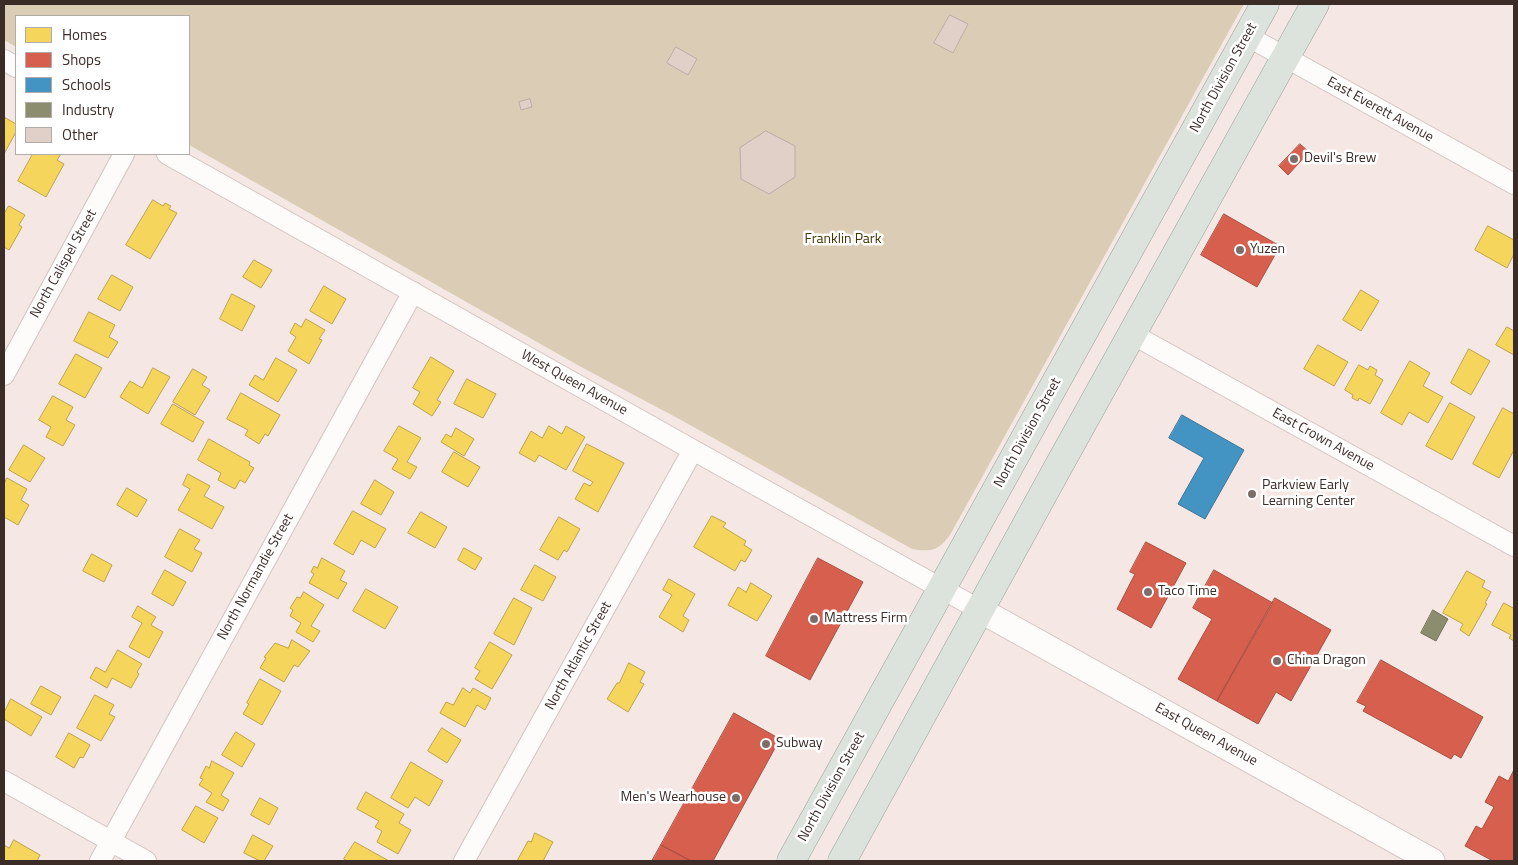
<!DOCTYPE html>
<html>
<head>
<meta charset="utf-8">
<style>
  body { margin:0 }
  #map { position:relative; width:1518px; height:865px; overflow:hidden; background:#f5e7e4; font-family:"Titillium Web",sans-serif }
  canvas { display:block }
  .frame { position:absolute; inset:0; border:5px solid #3c2c28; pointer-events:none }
  .legend { position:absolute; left:15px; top:15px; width:175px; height:140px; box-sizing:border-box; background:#fff; border:1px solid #b1aba9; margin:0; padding:6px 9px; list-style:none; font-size:15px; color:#3c2c28 }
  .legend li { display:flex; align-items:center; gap:10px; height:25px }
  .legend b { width:25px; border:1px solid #b1aba9 }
</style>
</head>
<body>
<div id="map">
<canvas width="1518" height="865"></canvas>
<div class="frame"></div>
<ul class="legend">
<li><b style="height:14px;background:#f6d55c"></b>Homes</li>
<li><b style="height:14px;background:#d6604d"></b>Shops</li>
<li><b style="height:14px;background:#4393c3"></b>Schools</li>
<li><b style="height:14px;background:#8c8c6e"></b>Industry</li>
<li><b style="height:14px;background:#e1d0c7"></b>Other</li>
</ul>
</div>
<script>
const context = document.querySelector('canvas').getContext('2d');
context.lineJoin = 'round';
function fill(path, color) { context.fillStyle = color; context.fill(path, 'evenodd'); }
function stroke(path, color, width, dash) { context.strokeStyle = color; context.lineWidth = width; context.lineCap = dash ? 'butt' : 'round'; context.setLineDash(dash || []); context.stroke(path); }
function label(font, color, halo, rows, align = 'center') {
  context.font = font + ' "Titillium Web",sans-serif'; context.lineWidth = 5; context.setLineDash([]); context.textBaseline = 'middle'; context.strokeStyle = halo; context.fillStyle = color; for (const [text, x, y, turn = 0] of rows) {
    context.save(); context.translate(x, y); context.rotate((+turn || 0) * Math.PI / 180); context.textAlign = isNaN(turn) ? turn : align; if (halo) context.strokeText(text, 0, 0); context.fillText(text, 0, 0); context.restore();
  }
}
fill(new Path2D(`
  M4 4H1244L950 535C938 551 932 552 912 549L681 420 583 368 189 145V16H16V47L4 40Z`), '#dbcdb5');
const homes = new Path2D(`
  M4 117 16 124V132L4 154Z
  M33 154H61L57 160 64 164 46 197 18 181Z
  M153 200 163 206 165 203 171 206 169 209 177 213 150 259 126 245Z
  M9 206 25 215 19 225 22 227 9 250 4 247V214Z
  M1488 226 1514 240V254L1507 268 1475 250Z
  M254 260 272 270 261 288 243 277Z
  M112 275 133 287 120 311 98 299Z
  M324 286 346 299 332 324 310 311Z
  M1361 290 1379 301 1361 331 1343 320Z
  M232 294 255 306 242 331 220 319Z
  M89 312 115 325 109 337 118 342 108 358 74 341Z
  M306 319 325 330 319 339 322 340 309 364 288 351 296 337 290 333 295 323 301 327Z
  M1507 327 1514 331V355L1496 345Z
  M1318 345 1348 362 1334 386 1304 369Z
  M1469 349 1490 361 1471 395 1451 383Z
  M76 354 102 368 85 398 59 384Z
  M431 357 454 371 437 400 441 402 432 416 413 404 420 392 413 388Z
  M276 358 297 370 278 402 249 385 255 375 263 380Z
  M1410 361 1430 373 1423 386 1443 397 1428 423 1409 412 1402 425 1381 413Z
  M1359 365 1368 370 1370 366 1377 370 1375 375 1383 380 1370 404 1359 398 1358 401 1352 398 1353 395 1345 390Z
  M153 368 170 377 148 414 120 397 130 381 142 388Z
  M193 369 207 377 202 385 210 390 195 415 173 402Z
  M467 379 496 394 483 418 454 404Z
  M241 393 280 415 268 436 265 434 259 444 245 435 248 430 227 419Z
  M53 396 73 407 66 420 75 425 63 446 46 437 51 427 39 420Z
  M1450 403 1475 417 1452 460 1426 446Z
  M173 404 204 422 193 442 161 424Z
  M1503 408 1514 414V450L1499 478 1473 464Z
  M399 426 421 438 407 462 417 467 410 479 392 469 398 459 384 451Z
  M549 426 562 434 566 426 585 437 566 470 539 455 535 462 519 453 531 431 542 438Z
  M456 428 474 439 464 456 441 442 446 434 451 437Z
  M209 439 250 462 249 465 254 468 245 483 240 480 235 489 218 480 221 473 198 460Z
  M587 444 624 463 598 512 575 499 584 483 590 486 593 482 573 471Z
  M24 445 45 458 30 482 9 470Z
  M454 452 480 467 468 487 442 472Z
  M188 474 210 486 204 496 224 507 212 529 178 510 190 489 183 485Z
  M7 478 27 489 21 500 29 505 18 525 4 517V485Z
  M375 480 394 492 381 515 361 504Z
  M127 488 147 500 137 517 117 505Z
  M353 511 386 529 375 548 361 540 353 555 334 544Z
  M421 512 447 527 435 548 408 533Z
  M712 516 726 523 723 527 746 541 744 545 752 550 745 562 741 560 735 571 694 547Z
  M559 517 580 529 567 552 564 550 558 560 540 550Z
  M180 529 200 540 194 549 202 553 192 572 165 557Z
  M464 548 482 558 475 570 458 560Z
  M92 554 112 565 104 582 83 571Z
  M322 558 345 571 340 580 347 583 338 599 309 583 314 574 311 572 314 566 317 568Z
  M535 565 556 577 543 601 521 590Z
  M165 570 186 582 173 606 152 594Z
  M1467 571 1485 581 1482 587 1491 592 1485 603 1487 604 1469 636 1460 630 1463 624 1443 613Z
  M669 579 695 594 683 616 689 620 683 632 659 617 672 595 663 590Z
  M751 583 772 596 757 621 728 605 738 587 746 592Z
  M366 589 398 607 385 629 353 611Z
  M304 592 324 605 311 626 320 631 313 642 296 632 301 623 290 616 293 610 290 608 297 597 300 598Z
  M514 598 532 608 514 645 494 634Z
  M1504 603 1513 608 1514 606V641L1509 638 1511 635 1492 625Z
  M138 606 156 617 151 625 163 632 149 658 129 647 142 623 132 617Z
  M292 640 310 651 298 667 294 665 284 682 260 668 266 658 264 657 275 643 288 648Z
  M490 642 512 655 492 689 475 679 480 671 475 668Z
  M118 650 142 664 137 672 139 674 131 688 112 678 107 688 90 678 96 667 105 672Z
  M629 663 645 672 640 682 644 684 628 712 607 699 617 683H619Z
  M260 679 281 691 262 725 243 714 249 704 247 703Z
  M41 686 61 697 51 715 31 704Z
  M463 688 470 693 473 688 491 698 485 710 477 705 465 727 440 713 446 702 453 705Z
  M95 695 114 705 109 714 115 717 101 741 77 728Z
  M11 699 42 717 31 736 4 719V713Z
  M442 728 461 740 447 763 428 751Z
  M236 732 255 744 242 767 222 755Z
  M69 733 90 745 83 758 80 757 74 768 56 757Z
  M212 761 234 773 221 795 229 800 223 811 206 802 212 793 199 785 203 779 200 778 206 766 209 768Z
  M411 762 443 781 429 806 415 797 408 808 391 798Z
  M366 792 404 814 399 823 411 830 398 854 377 842 382 831 375 827 379 821 357 809Z
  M260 798 278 808 269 825 251 815Z
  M196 806 218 818 204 843 182 830Z
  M535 833 553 842 543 861H517L528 841 531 842Z
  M253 835 273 846 264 861H260L244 853Z
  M14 840 40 855 37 861H4V845L9 848Z
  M355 842 389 861H347L344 859Z`);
fill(homes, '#f6d55c');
stroke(homes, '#bea24c', 1);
const shops = new Path2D(`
  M1300 144 1309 152 1288 175 1279 166Z
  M1224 214 1280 246 1257 287 1201 255Z
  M1146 542 1186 563 1151 628 1117 609 1135 574 1130 572Z
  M818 558 863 582 810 680 766 656Z
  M1214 570 1273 603 1217 701 1178 679 1212 619 1193 608Z
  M1275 598 1331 630 1291 701 1276 692 1258 724 1217 701Z
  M1381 660 1483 717 1461 758 1454 754 1451 759 1363 711 1366 706 1357 702Z
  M734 713 780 739 713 861H691L661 845Z
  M1514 770V861H1493L1465 846 1476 826 1482 829 1494 807 1485 802 1499 776 1508 781Z
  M661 845 691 861H652Z`);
fill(shops, '#d6604d');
stroke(shops, '#a85042', 1);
const schools = new Path2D(`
  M1182 415 1244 450 1205 519 1178 504 1204 458 1169 438Z`);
fill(schools, '#4393c3');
stroke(schools, '#417494', 1);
const industry = new Path2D(`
  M1433 610 1448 619 1436 641 1421 633Z`);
fill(industry, '#8c8c6e');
stroke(industry, '#746f59', 1);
const building = new Path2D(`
  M950 15 968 24 953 53 934 43Z
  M676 47 697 59 688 75 667 63Z
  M530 99 532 107 521 110 519 102Z
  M766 131 795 146V177L769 194 741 179 740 148Z`);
fill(building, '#e1d0c7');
stroke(building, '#baada8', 1);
const minor = new Path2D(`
  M1247 36 1514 184
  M4 60 16 67
  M167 154 693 450 980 610
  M1132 334 1514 546
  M4 375 124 154
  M4 781 146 861
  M100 861 413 292
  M464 861 693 450`);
const tertiary = new Path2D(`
  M980 610 1432 861`);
const primary = new Path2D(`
  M791 861 1265 4
  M842 861 1057 469 1315 4`);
stroke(minor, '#d2c4c1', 22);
stroke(tertiary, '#d2c4c1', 27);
stroke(primary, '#9aa296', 29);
stroke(minor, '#fefbfb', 20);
stroke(tertiary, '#fefbfb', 25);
stroke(primary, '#dce3dd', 28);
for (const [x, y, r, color] of [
  [1294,159,5,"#7d6d6a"],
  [1240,250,5,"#7d6d6a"],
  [1252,494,5,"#7d6d6a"],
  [1148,592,5,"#7d6d6a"],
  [814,619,5,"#7d6d6a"],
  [1277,661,5,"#7d6d6a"],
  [766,744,5,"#7d6d6a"],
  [736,798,5,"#7d6d6a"]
]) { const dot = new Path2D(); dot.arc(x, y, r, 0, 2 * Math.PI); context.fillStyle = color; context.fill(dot); stroke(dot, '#fff', 2); }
label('14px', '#3c2c28', '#fff', [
  ["North Division Street",1224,78,-61],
  ["East Everett Avenue",1380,110,29],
  ["North Calispel Street",64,264,-61],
  ["West Queen Avenue",574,383,29],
  ["North Division Street",1028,433,-61],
  ["East Crown Avenue",1323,440,29],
  ["North Normandie Street",256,577,-61],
  ["North Atlantic Street",579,656,-61],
  ["East Queen Avenue",1206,735,29],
  ["North Division Street",832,787,-61]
]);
label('14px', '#3c2c28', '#fff', [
  ["Devil's Brew",1304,159],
  ["Yuzen",1250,250],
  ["Parkview Early",1262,486],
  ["Learning Center",1262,502],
  ["Taco Time",1158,592],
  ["Mattress Firm",824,619],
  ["China Dragon",1287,661],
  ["Subway",776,744],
  ["Men's Wearhouse",726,798,"right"]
], 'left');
label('14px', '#423400', '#fff', [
  ["Franklin Park",843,240]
]);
</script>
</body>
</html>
